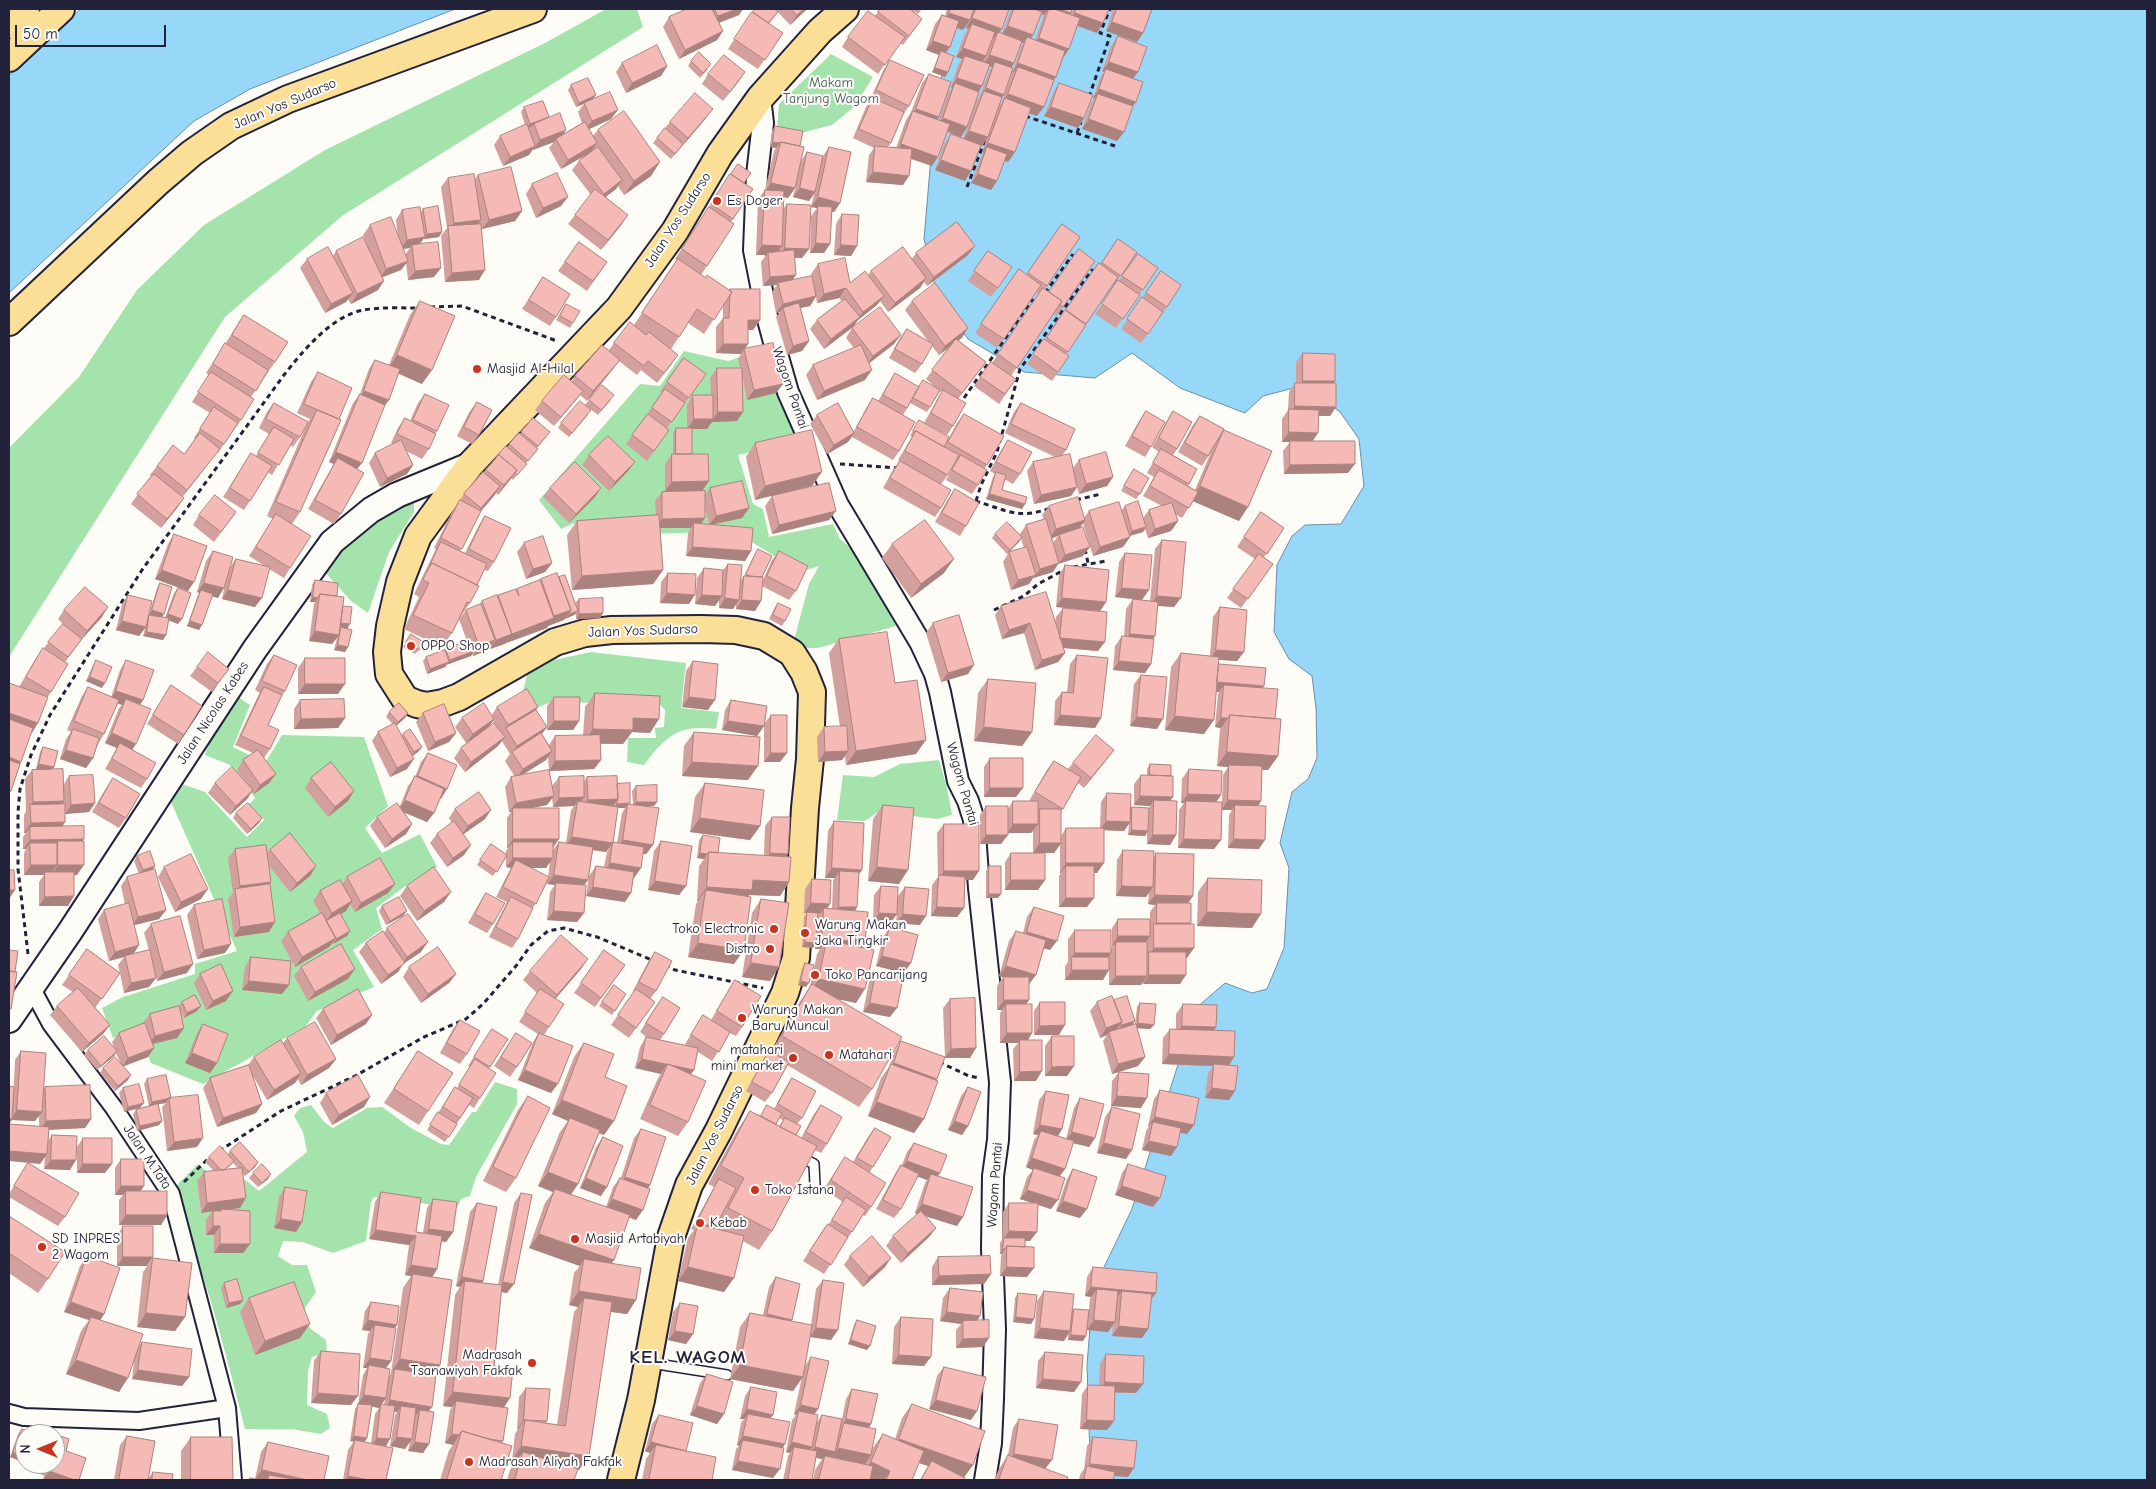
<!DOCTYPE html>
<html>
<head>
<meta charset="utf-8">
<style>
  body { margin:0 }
  #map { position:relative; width:2156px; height:1489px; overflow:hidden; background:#fdfcf7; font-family:"Comic Neue",sans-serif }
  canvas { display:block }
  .frame { position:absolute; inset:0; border:10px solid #22223b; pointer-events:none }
  .north { position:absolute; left:15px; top:1424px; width:50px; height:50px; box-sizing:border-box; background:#fdfcf7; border:1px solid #a5a5ac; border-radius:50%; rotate:270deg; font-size:14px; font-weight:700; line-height:20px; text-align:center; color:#22223b }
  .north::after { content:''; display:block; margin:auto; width:18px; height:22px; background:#c8321e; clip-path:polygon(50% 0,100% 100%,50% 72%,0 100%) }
  .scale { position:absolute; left:15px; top:25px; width:151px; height:22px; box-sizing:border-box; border:2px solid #22223b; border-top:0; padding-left:6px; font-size:15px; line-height:18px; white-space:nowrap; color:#22223b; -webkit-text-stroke:4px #fdfcf7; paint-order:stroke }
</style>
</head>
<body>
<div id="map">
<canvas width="2156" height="1489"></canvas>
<div class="frame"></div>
<div class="north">N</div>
<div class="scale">50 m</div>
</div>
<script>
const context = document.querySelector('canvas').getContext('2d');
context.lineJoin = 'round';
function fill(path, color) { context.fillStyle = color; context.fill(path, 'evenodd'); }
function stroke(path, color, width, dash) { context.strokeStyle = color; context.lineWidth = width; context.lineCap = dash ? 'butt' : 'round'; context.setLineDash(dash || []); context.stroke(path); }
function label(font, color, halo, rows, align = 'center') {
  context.font = font + ' "Comic Neue",sans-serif'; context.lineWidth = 4; context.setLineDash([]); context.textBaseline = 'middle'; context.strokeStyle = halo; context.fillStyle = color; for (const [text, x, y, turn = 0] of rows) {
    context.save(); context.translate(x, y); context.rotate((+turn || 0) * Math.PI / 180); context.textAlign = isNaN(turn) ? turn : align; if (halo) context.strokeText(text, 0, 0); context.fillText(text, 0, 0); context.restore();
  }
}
fill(new Path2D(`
  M606 9H637L643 27 342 216 225 317 9 657V448L79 377 137 290 204 225 325 150 545 43Z
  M831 54 873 77 854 107 832 125 801 133 777 128 779 104Z
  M770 347 801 441 738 455 753 504 763 509 769 537 833 524 840 539 856 553 896 626 818 648H792L809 584 819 566 800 572 734 531 653 534 650 515 572 524 561 529 539 500 640 384 660 386 684 351 728 361Z
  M411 501 414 504V512L389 552 368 613 351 601 324 571C345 546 380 512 411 501Z
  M591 652 686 663 681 708 719 712 716 729C678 724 666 736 644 765L627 762 628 738H656L655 728 664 727 665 710 659 704 551 702 533 709 523 692 527 675 554 660Z
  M238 697 250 705 233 747 260 760H267L282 735 364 737 388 806 365 828 382 853 420 834 437 867 404 887 376 908 382 929 353 950 374 987 317 1011 305 1027 203 1084 151 1063 139 1030 113 1038 102 1008 123 997 195 974V964L237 951 171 802 182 784 205 792 247 837 264 820 249 804 255 798 230 765 205 755 209 742Z
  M939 760 947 788 952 815 937 819 878 812 865 821 837 820 843 775 874 777 900 764Z
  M495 1082 517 1089V1104L476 1177 470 1196 461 1199 457 1208 374 1197 371 1202 366 1241 333 1253 303 1242 283 1241 278 1256 292 1265H307L316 1292 305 1308 302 1320 311 1329 326 1340 327 1353 312 1357 308 1371 307 1405 327 1414 330 1428 321 1434 291 1429H245C231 1374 217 1318 199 1264 190 1238 181 1214 175 1187L198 1164 216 1179 233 1170 259 1191 307 1152 303 1132 294 1116 300 1108 311 1105 324 1122 333 1128 367 1108 382 1107 411 1128 441 1144 449 1145 472 1112H476ZM197 1181 239 1208 201 1213ZM243 1220 214 1253V1235Z`), '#a4e4ac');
const water = new Path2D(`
  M81 9H455L250 89 194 121 9 293V76Z
  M948 9H2147V1480H1087L1090 1456 1087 1365 1093 1290 1132 1209 1196 1008 1225 983 1252 993 1267 989 1284 948 1289 868 1280 843 1292 792 1308 779 1317 758 1316 708 1312 676 1289 659 1274 632 1277 565 1292 536 1305 525 1341 524 1364 486 1359 439 1340 412 1305 385 1263 396 1245 413 1180 388 1132 353 1095 378 1024 372 968 339 938 298 924 239 934 122 945 55Z`);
fill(water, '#97d7f8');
stroke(water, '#688fac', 1);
const service = new Path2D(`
  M799 1156 814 1164 815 1185
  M651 1363 727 1375`);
const minor = new Path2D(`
  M31 987 51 1024 114 1108 171 1194 227 1408 233 1480
  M9 1413 24 1417 139 1421 227 1408`);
const tertiary = new Path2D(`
  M760 98 763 123 757 175 754 250 767 316 778 357 788 392 838 505 920 642 935 674 940 692 958 781 968 801 974 820 979 888 1000 1082 998 1140 993 1176 992 1249 995 1329 993 1399 991 1443 985 1480`);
const secondary = new Path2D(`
  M9 1020 69 933 255 649 332 542 371 510 397 495 470 465`);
const primary = new Path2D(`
  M9 25 26 9
  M9 58 61 9
  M9 322 158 182 192 153 231 126 288 99 533 9
  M621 1480 641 1400 671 1237 689 1185 719 1130 785 993 796 958 805 808 810 759 812 692 804 672 792 653 764 636 736 630 701 629 612 630 585 633 555 642 459 697 443 703 427 706 417 704 405 699 389 674 387 652 390 626 400 582 418 536 470 465 619 308 675 231 720 154 760 98 820 31 845 9`);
stroke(service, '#22223b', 12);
stroke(minor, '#22223b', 20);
stroke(tertiary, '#22223b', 24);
stroke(secondary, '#22223b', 28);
stroke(primary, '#22223b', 30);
stroke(new Path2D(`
  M1089 97 1110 36 1100 33 1110 9
  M1025 116 1115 146
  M1077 133 1081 122
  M967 187 985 140
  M1045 293 1073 254
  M430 307 462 306 557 341
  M964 398 1032 300 1036 303
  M840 464 899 468
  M1076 500 1101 494
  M975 501C1007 510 1017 520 1051 508
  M976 501 981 485 997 452 1020 369 1092 270 1095 273
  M1085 549 1088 563
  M1073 567 1106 561
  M994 610 1024 596 1038 584 1064 570
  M28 954 18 869V812L20 789 31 755 50 715 142 570 284 375C302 352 332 315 364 310 381 307 401 308 418 308
  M665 965 675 970 763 988
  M939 1062 969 1076 979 1078
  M219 1151 281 1111 355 1076 424 1037 466 1019 483 1004 516 966 531 945 548 931 564 928 597 937 652 960
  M184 1182 210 1157`), '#22223b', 3, [5, 4]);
stroke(service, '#fdfcf7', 9);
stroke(minor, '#fdfcf7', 16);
stroke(tertiary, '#fdfcf7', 20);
stroke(secondary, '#fdfcf7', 24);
stroke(primary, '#fbdf96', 26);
fill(new Path2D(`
  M687 9H743L739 15 719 22 723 31 717 40 679 59 663 27 669 17Z
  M775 9H807L790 25Z
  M880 9H922L918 14 912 10 922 19 903 45 900 43 878 74 842 47 848 37 875 16Z
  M947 9H1009L999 33 1002 34 1010 12 1012 9H1072L1070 14 1071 15 1073 9H1109L1103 23 1097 33 1077 26 1069 49 1062 58 1056 77 1054 80 1037 116 1029 113 1015 152 1008 162 1004 160 997 181 991 190 971 183 981 157 983 153 982 152 987 139 982 146H980L965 181 935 170 944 144 951 134 963 139 977 100 980 96 989 71 992 67 989 66 979 92 967 127 961 137 947 132 932 166 911 159 903 185 866 182 869 155 874 148 853 138 866 107 871 100H870L884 69 890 60 909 106 903 115 891 143 888 147 896 148 906 120 911 112 922 83 929 74 939 117 937 119 939 120 948 93 952 88 951 87 958 65 962 59 956 57 965 33 968 29 966 28 967 24 963 30 957 28 950 47 946 53 948 72 945 77 932 72 939 55 926 50 935 24 942 15 945 16ZM1041 14 1044 15 1035 40 1031 39ZM1022 42 1023 43 1021 47 1012 73H1013L1011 76 1002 102 999 106 1011 67Z
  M1113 9H1152L1143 33 1137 42 1106 31Z
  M778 12 769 24 783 33 758 69 728 49 746 22Z
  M1118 36 1138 72 1133 78 1132 107 1124 132 1117 141 1082 129 1091 103 1094 99 1093 98 1100 78 1104 72 1102 71 1111 46Z
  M691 61 708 69 700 78 688 66Z
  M622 63 667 66 661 76 626 93 616 72Z
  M708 74 739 81 723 101 702 84Z
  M1059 83 1084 118 1078 128 1044 116 1053 93Z
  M571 85 593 99 611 119 589 129 593 136 598 130 651 176 624 195 618 186 616 189 606 197 622 224 601 250 568 224 591 195 572 170 579 161 587 154 561 169 549 148 554 142 533 150V149L529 155 503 166 494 145 500 136 525 125 521 112 524 107 566 130 563 135 582 123 578 112 584 104 576 107 568 90Z
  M706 118 671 159 653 143 670 122Z
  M775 126 800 146 801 161 807 152 823 156 829 147 840 203 834 212H832L830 244 824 253H810L811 216 817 208 811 207 814 194 809 201 793 197 796 185 795 188 788 198 784 197V208L787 204 809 249 802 258H795L793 280 812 276 811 274 818 264 850 283 868 275 871 271 912 259 916 253 968 255 927 286 924 282 920 288 888 312 880 301 877 305 858 320 853 327 824 349 810 329 817 320 842 301 839 298 817 303 816 297 810 306 800 308 809 341 802 351 787 355 776 317 780 312 776 313 772 292 777 285 763 286 761 262 766 255H756L758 199 765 190 774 151 776 148 770 147 772 131Z
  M478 175 522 211 515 221 482 229 479 280 445 282 441 236 447 228 441 187 448 178 475 179Z
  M744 183 753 189 731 222 734 224 701 275 729 290 730 289 760 320 753 330H748V344L745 349 783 384 776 393 747 400 743 379V412L737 421 712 422 707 429H692V454L709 481 702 491H665V464L672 454H673V433L676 428H687V404L693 395H711L710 378 717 368H740L738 359 741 354 716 353V327L723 318V305L704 334 688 323 671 349 672 364 657 383 641 370 637 375 619 361 613 369 587 401 580 395 554 426 535 410 542 401 572 381 575 376 609 350 614 343 634 325 677 260 675 259 724 184Z
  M532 184 561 206 536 218 526 194Z
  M423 209 442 232 439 237 424 239V238L419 245 434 277 408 280 406 263 401 270 383 277 378 290 351 304 348 299 346 302 325 313 300 268 307 259 333 256 336 251 367 245 363 235 370 225 398 237 396 220 402 210 421 212ZM410 248 405 255 403 249Z
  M842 214 857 246 851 256 834 255 836 224Z
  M1062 224 1080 237 1045 289 1049 292 1095 261 1057 316 1053 314 1011 376 1016 379 999 404 974 386 991 362 992 363 1039 294 1036 292 997 348 975 333 1019 269 1026 275Z
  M1118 239 1137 252 1114 285 1113 284 1066 354 1069 356 1052 381 1027 364 1044 339H1045L1065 310 1066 311 1099 263 1100 264Z
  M579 242 607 262 587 291 558 271Z
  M988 251 1012 267 991 297 968 281Z
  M1138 254 1158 268 1116 328 1095 314Z
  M1161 271 1167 307 1141 343 1121 329Z
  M543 277 556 317 550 326 522 309Z
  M420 301 422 384 398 373 389 400 385 405 357 469 341 514 334 524 308 509 334 464 329 462 353 403 360 394 369 369 375 360 389 365 410 315Z
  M912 301 962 338 958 340 986 362 958 399 953 426 947 435 924 423 937 400 942 392 940 391 927 412 910 403 903 415 899 451 893 460 852 437 848 442 827 454 810 424 817 415 854 431 867 407 873 398 878 401 889 383 895 373 912 400 923 380 935 387 926 379 950 346 939 355 932 346 922 364 915 373 889 358 900 338 907 329 928 341 905 310Z
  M566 304 573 323 570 328 556 320Z
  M244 315 275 362 251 397 241 420 217 454 216 453 182 497 177 508 161 528 131 504 151 476 150 475 157 466 184 454 195 439 194 438 210 413 192 402 209 375 206 373Z
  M852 328 894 344 869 363 865 380 817 400 806 375 813 365 854 348 846 338Z
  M1303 353 1334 383 1330 416H1319L1312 441 1348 473 1284 474 1283 451 1290 442H1282V419L1288 410 1289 392 1295 383H1296V362Z
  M684 358 706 374 667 428 669 430 647 461 626 444 662 393 660 392Z
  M318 372 339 419 300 512 292 524 290 568 284 578 269 569 255 607 222 599 225 584 218 598 212 596 199 630 187 626 198 595 200 593 197 592 206 561 213 551 230 567 236 559 265 566 249 556 273 519 267 516 307 424 310 419 297 413 311 382Z
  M425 394 437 431 435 434 429 449 422 459 406 451 413 465 407 474 380 487 369 463 375 453 393 444 391 443 398 428 405 418 410 421 418 403Z
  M589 400H611L598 415 585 405Z
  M477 402 479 435 472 444 457 436 470 411Z
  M274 403 300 437 293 447 290 445 272 475 268 472 244 510 223 497 251 453 256 456 269 434 259 428 267 412Z
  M1021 403 1066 450 1062 456 1073 468 1079 460 1113 477 1107 486 1079 494 1077 487 1071 496 1034 504 1027 471 1033 462 1055 457 1005 433 1014 412Z
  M1146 411 1151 447 1145 457 1125 446 1139 421Z
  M1173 411 1177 449 1173 455 1197 469 1188 486 1195 490 1211 452 1202 466 1178 452 1193 425 1200 416 1220 436 1224 430 1239 521 1193 501 1182 518 1175 514 1178 521 1171 531 1148 538 1145 529 1143 532 1130 536V537L1123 547 1093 556 1083 523 1080 528 1083 556 1058 564 1053 572 1033 578 1029 584 1011 590 1003 562 1009 552 1024 548 1021 539 1007 554 992 538 995 534 1020 536V534L1026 525 1044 519 1042 515 1049 506 1084 518 1089 511 1122 510 1125 506 1143 518 1149 510 1162 506 1143 496 1154 477 1147 473 1159 452 1152 447 1167 421ZM1058 536 1053 543 1052 538Z
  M964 414 987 465 985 468 978 485 972 494 946 480 957 460H956L948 475 941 484V508L935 517 883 488 893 470 900 461 898 460 912 437 910 436 919 420 944 447 957 423Z
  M588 415 569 437 558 428 561 423Z
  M533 418 546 437 537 448 534 454 526 463 523 468 513 480 511 478 498 495 496 493 481 511 460 551 465 553 479 525 485 516 494 562 488 571 484 570 477 585 470 603 460 617 452 633 442 647 404 629 419 597 414 594 436 549 434 548 453 510 464 494 484 473 506 446 507 447 519 433 520 434Z
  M1008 440 1020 474 1013 484 1004 479 1002 490 1025 504 1022 509 986 499 993 477 995 474 990 471 1002 449Z
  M755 443 822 472 755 500 746 457Z
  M589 455 635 462 628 471 609 491 582 465Z
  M1134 469 1140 494 1136 499 1121 491Z
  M550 488 595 497 569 523 543 497Z
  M710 488 749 508 742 518 712 525 751 551 745 561 686 556 688 533 691 528H660L663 570 653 584 572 590 567 535 577 521 656 515 655 501 662 492 705 495ZM705 507 709 524H701Z
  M955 489 966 526 960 536 935 522 948 499Z
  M772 496 829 520 772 534 765 506Z
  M236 512 214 542 193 525 199 515Z
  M1261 512 1284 528 1264 557 1273 564 1241 608 1227 598 1255 559 1237 547Z
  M174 534 188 591 155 579 168 544Z
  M1162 540 1174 607 1158 606 1153 639 1151 664 1145 673 1113 670 1115 646 1122 636 1124 637 1126 609 1133 599 1150 601 1155 549Z
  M524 543 552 563 545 572 526 579 517 552Z
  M892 544 944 573 911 598 882 558Z
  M758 549 763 580 772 560 779 551 796 591 789 600 762 586 761 601 755 611 736 609V604L733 609 719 608V600L715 606 695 604 697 578 704 568 723 570 728 564 741 580 744 576 755 554Z
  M1125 553 1142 600 1115 597 1119 562Z
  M1065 565 1106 602 1100 611 1056 607 1059 575Z
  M668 573 689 604 660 603 661 582Z
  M559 577 575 603 579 599 603 613 600 618 576 619V614L574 615 548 626 547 628 490 649 489 648 488 650 473 656 472 654 471 656 446 665 445 667 427 674 423 661 426 657 467 641 459 619 466 610 479 605 482 601 497 597 498 595 516 590 517 589 540 580 541 579Z
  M315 580 337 596 343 606 348 629V647L345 652 334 650 337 638 332 644 309 641 314 604 315 602H310L312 585Z
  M160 583 162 617 165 618 174 593 178 588V624L168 620 166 635 163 640 143 636 145 628 139 636 116 630 122 605 128 595 148 618 149 615 152 616 149 615 157 588Z
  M778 603 785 621 782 626 769 619 775 607Z
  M1001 606 1055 623 1056 617 1063 608 1098 651 1063 648 1065 653 1058 662 1035 670 1024 633 1002 639 995 615Z
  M1220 607 1244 652 1237 661 1219 660V664L1263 688 1275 719 1278 756 1268 770H1262L1261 801 1258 806 1259 849 1228 848 1229 815 1232 810H1222L1221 840 1214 849 1178 848 1179 810 1184 803H1181L1182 779 1189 769 1216 802H1222L1223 775 1228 767 1217 766 1220 729 1221 728 1215 727 1218 694 1219 692H1216L1204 734 1165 730 1171 667 1181 653 1210 656 1213 617Z
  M64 610 102 617 82 639 65 662 51 692 47 698 31 733 11 791 9 794V684L19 687 36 658 63 624 58 619Z
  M933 623 968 674 941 682 926 633Z
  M411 634 419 650 415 654 403 647Z
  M839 639 895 683 916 754 846 765 845 756 842 760 818 762 817 737 824 727H840L829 653Z
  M274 655 285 691 280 699 268 725 270 749 264 758 276 774 269 783 254 794 252 792 247 799 230 815 208 793 215 783 243 778 237 770 243 760 253 753 235 745 258 696 260 693 255 690 267 664Z
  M1077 655 1101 718 1095 728 1054 725 1055 701 1062 692H1067L1070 664Z
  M305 658 338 694H298V668Z
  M96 660 102 688 86 681 93 665Z
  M126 660 140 705 132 750 147 779 141 788 105 769 117 748 105 743 119 708 122 705 118 703 104 734 98 744 93 758 86 768 60 759 66 739 71 732 67 730 82 696 88 687 111 697 120 670Z
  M693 661 708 710 682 707 686 671Z
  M197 667 229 669 212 692 190 676Z
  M1141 675 1157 729 1130 726 1134 684Z
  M988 679 1032 732 1022 746 974 741 978 693Z
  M171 685 184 735 178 744 147 724Z
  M595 693 650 733 632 732 623 744H601V760L594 769 549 771 552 786 559 777 584 782 587 777 617 784 630 804H633L632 791 636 786 657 802 654 806 647 807 653 845 646 854H643L625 902 586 896 589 876 596 866 604 867 607 852 613 842 617 843 622 813 625 808H618L613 843 606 852 593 850 588 880 584 885V913L577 922 547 920 550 892 555 885 547 884 548 881 533 908 518 939 512 948 489 937 507 902 496 897 511 868 506 867V857L493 876 477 865 491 844 506 854V851L508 848H507V818L511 812H509L505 787 511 777H515L505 761 510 754 502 741 498 746 465 772 454 758 461 748 477 736 466 743 455 727 462 718 492 715 497 707H538L536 710 547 727 542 734 549 745 555 736H583L585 707ZM493 721 495 724 489 726ZM548 756 549 771 521 775 546 760ZM552 797 553 807 574 806 571 810 566 843 559 842 553 850V848L559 839 530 808 547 805ZM550 861 548 877 530 868H546Z
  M554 697 579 721 573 730H547V706Z
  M300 700 345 718 338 728 294 729V709Z
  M731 700 764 726 757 736 722 730 725 710Z
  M389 712 408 713 405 718 396 725 401 736 403 734 422 747 418 752 412 756 407 769 390 777 372 741 378 732 393 724 386 717Z
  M423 713 456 733 449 742 428 751 416 722Z
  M771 715 780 762H764V724Z
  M694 732 748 780 682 776 684 746Z
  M43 747 54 767 52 769 64 784 69 776 95 803 89 812 65 814V822L62 827 83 841 77 875H74L68 906H39V882L44 875H24V853L26 849H23V837L26 833H24V815L26 811 25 779 32 770H40L36 769 40 752Z
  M1114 750 1084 788 1078 783 1061 812V836L1066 828H1100L1101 802 1107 793 1130 810 1132 807 1149 808 1150 806 1134 805V784L1141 775H1147V769L1150 764 1171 776 1173 797 1170 800 1176 835 1170 845 1147 844V832L1145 836 1128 835 1129 824 1124 831 1104 830 1097 873H1094L1087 907H1059V876L1061 873H1060V845L1054 853H1033V831L1031 833H1008L1001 844H980V815L986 806 1008 809 1013 801H1029L1047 770 1054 761 1068 769 1073 763Z
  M428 753 441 799 440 798 434 813 427 822 404 812 412 824 406 834 385 848 370 826 377 817 400 806 408 786 415 777 421 762Z
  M990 758 1016 797H984V767Z
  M113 778 126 818 119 828 92 812 106 788Z
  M311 778 354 791 348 801 328 817 305 788Z
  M705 783 760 826 750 840 690 832 695 797Z
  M883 805 899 884 868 881 873 819Z
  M455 809 485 819 463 834 464 855 447 867 430 843 437 834 452 823 449 818Z
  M236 813 262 818 259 823 247 834 233 818Z
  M772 817 786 857 789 882 780 896 749 895 748 896 734 964 688 957 696 904 698 901H697L699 866 704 859 697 858 699 840 703 835 718 853 764 856 765 826Z
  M834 821 862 870 859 874 857 907 855 911 865 942 862 947 856 1003 838 999 872 1089 859 1107 787 1065 772 1093 765 1102 746 1091 763 1060 769 1051 771 1052 799 1003 810 987 817 954 820 949H815V944L813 948 802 947 804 917 807 913H804L805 889 812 879 827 909H832L833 880 835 878H825L828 831Z
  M944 824 973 880H965L964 908 957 917 931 916 932 885 938 877 937 833Z
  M661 841 686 886 679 895 648 890 654 851Z
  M235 849 267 853 270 850 316 866 310 876 290 892 269 866V932L234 937 228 899 233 893 228 858Z
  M1123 850 1154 857 1156 853 1193 896 1188 903 1191 923 1190 924 1187 958H1186L1180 984H1143V982L1141 985H1109V956L1103 980H1065V966L1068 962V939L1075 930 1111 948 1113 946H1112V928L1118 919 1150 929V912L1155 905 1148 904 1149 893 1146 897 1116 896 1117 860Z
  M1011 853 1038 890H1005V862Z
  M137 856 155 866 152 870 166 910 159 919 134 925V954L149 950 144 933 151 924 187 973 157 981 154 968 156 978 149 987 124 993 120 973 95 1008 110 1025 103 1034 82 1052 50 1015 57 1006 73 992 62 985 87 949 120 973 118 965 124 957 109 961 98 919 104 910 125 904 121 886 127 877 139 874 134 861Z
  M989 866 998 898H986V871Z
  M164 867 201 899 175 912 158 877Z
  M347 877 395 884 388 893 355 912 350 904 346 911 341 914 347 936 333 944V943L329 947 295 967 281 941 288 932 320 913 313 901 320 891 342 884Z
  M1208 878 1252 928 1197 926 1198 892Z
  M407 886 444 902 417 921 400 896Z
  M881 886 897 914 890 923 873 922 874 895Z
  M905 887 920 925 896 923 898 896Z
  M486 893 493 924 487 933 468 923 480 902Z
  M761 899 779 967 770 981 742 977 752 913Z
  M194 905 225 953 197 959 187 915Z
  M382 906 407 911 403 916 386 925 379 911Z
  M1034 907 1050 950 1044 948 1036 975 1029 984V1000L1026 1004 1032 1033 1028 1040 1036 1081H1014L1013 1049 1018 1043H1000V1013L1002 1010H997V986L1003 977 999 976 1009 941 1016 931 1023 933 1027 917Z
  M890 927 904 973 876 966 883 937Z
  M387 928 421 952 403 964 398 972 381 984 359 952 366 943 384 933Z
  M604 950 625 965 595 1007 574 993Z
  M655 952 656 991 650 999 655 1002 629 1038 611 1025 634 992 633 991 648 962Z
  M251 957 289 985 282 994 242 990 245 967Z
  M805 963 806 987 798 985 802 968Z
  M301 967 348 979 308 1001 294 976Z
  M409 967 456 974 449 983 421 1003 403 977Z
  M581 969 555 999 549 1027 544 1035 551 1093 518 1080 533 1042 538 1034 519 1022 537 993 523 980 530 971Z
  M876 972 890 1017 863 1012 869 982Z
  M200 974 226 1001 206 1010 194 983Z
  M735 980 742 1027 736 1036 730 1033 712 1061 698 1052 694 1070 691 1074 688 1122 678 1136 640 1119 658 1078 661 1074 635 1068 640 1047 646 1037 648 1038 640 1032 656 1006 663 997 664 1034 660 1040 688 1046 685 1044 703 1015 711 1020Z
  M614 985 626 994 612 1015 599 1006Z
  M950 999 976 1048 970 1058H945L936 1080 924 1119 914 1133 868 1116 881 1078 889 1067 895 1051 901 1041 945 1057 943 1008Z
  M1114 1000 1135 1021 1132 1025 1135 1024 1137 1007 1140 1003 1154 1025 1150 1029 1137 1028 1145 1057 1138 1066 1112 1074 1103 1041 1107 1035 1100 1038 1090 1011 1097 1002Z
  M182 1002 197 1011 184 1018 179 1008 184 1028 177 1038 153 1044 154 1048 148 1057 123 1066 128 1080 115 1091 100 1073 103 1068 120 1062 116 1053 114 1056 97 1070 84 1055 88 1050 114 1048 112 1042 119 1033 143 1023 150 1014 179 1006Z
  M1040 1002 1059 1035H1034V1011Z
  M1183 1004 1214 1031 1229 1065V1100L1205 1098 1208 1073 1213 1066 1162 1064 1163 1038 1170 1029H1176V1014Z
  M323 1009 366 1024 331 1045 316 1018Z
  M460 1020 467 1054 460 1064 440 1053 453 1029Z
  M203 1024 217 1063 210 1073 185 1063 197 1033Z
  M492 1029 508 1039 489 1068 480 1098 474 1108 469 1105 445 1142 427 1130 455 1087 457 1088 470 1067 468 1066Z
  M516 1033 517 1067 510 1077 494 1066Z
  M1052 1036 1074 1066 1067 1076H1045V1046Z
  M287 1038 336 1059 329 1068 301 1085 298 1079 295 1083 267 1100 253 1076 262 1104 256 1113 217 1127 203 1088 210 1078 248 1065 254 1057 283 1043Z
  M584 1043 605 1077 604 1135 599 1133 578 1184 571 1195 606 1207 613 1187 620 1178H621L634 1138 641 1129 648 1188 636 1220 629 1217 614 1260 611 1264 636 1300 627 1314 611 1312 579 1470H577L574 1480H507L510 1470 517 1460H512L515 1434 518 1429H517L519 1397 526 1388 547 1421 546 1423 557 1425 574 1312 578 1307 569 1305 574 1273 580 1266 529 1248 545 1203 553 1192 538 1186 560 1132 568 1121 552 1114 574 1057Z
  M21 1051 43 1089 45 1087 91 1119 85 1128 49 1130 48 1141 52 1135 70 1170 44 1169 45 1157 40 1164 39 1115 35 1121 12 1120 15 1060Z
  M418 1051 428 1111 419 1125 384 1103Z
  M1119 1072 1141 1108 1111 1106 1112 1081Z
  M792 1078 802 1118 797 1124 796 1135 801 1138 814 1114 821 1105 827 1144 821 1153 815 1150 772 1231 759 1250 743 1241 724 1292 678 1281 688 1238 694 1230 691 1229 714 1187 708 1184 738 1129 750 1111 761 1116 767 1105 774 1109 786 1087ZM779 1118 783 1120 780 1126 776 1124ZM716 1227 723 1230 715 1228Z
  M147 1079 171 1098 197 1147 167 1151 162 1107 166 1103 158 1104 162 1121 159 1125 137 1131 133 1114 136 1110 149 1106 144 1084Z
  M968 1087V1126L962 1135 948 1130 961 1096Z
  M123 1088 140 1108 124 1112 119 1093Z
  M1160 1090 1194 1125 1187 1134 1180 1133 1171 1156 1142 1150 1146 1131 1149 1126H1148L1154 1099Z
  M1046 1091 1062 1129 1058 1136 1066 1139 1074 1108 1080 1098 1095 1138 1089 1147 1073 1143 1065 1169 1060 1176 1051 1209 1038 1205 1030 1241H1025L1027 1277 1000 1276 1001 1256 1002 1254H1000V1243L1002 1240 1003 1212 1009 1203H1032L1020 1199 1027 1177 1033 1170 1026 1167 1034 1140 1038 1135 1033 1134 1039 1100Z
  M326 1093 364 1107 332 1125 320 1103Z
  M528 1096 516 1178 506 1192 483 1181 518 1110Z
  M1112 1107 1126 1159 1097 1153 1105 1117Z
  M875 1128 873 1167 869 1173 871 1207 865 1216 863 1215 824 1274 803 1261 821 1233 828 1224H829L843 1202 824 1189 845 1157 853 1162 868 1137Z
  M603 1137 601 1196 580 1188 596 1147Z
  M83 1138 105 1173H77V1147Z
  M914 1143 940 1173 938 1176 957 1226 925 1216 936 1228 929 1237 901 1263 886 1246 893 1236 918 1214 915 1213 925 1183 927 1180 917 1176 901 1209 894 1218 876 1209 895 1174 901 1165H902L907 1152Z
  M230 1151 258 1162 255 1167 245 1176 243 1174 240 1208 226 1210 250 1244 243 1253H214V1235H206V1220L213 1211 201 1213 197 1181 204 1172 214 1171 205 1162 209 1157 228 1154ZM233 1163 238 1168 226 1169 231 1165Z
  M121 1159 141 1191 167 1215 161 1225H119V1200L123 1195H115V1168Z
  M28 1163 65 1217 58 1226 9 1197V1194Z
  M1128 1164 1153 1207 1115 1195 1122 1173Z
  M1073 1169 1080 1218 1056 1211 1067 1179Z
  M253 1173 268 1179 258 1187 249 1178Z
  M285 1187 302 1222 296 1232 274 1228 279 1197Z
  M381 1192 416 1232 423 1233 427 1208 433 1199 453 1232 446 1242 442 1241 437 1269 432 1277 440 1365 433 1374 428 1411 429 1444 423 1453 408 1451 410 1442 405 1449 390 1446 395 1415 397 1412 394 1411 390 1439 386 1446V1480H343L348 1450 354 1441H350L355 1409 358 1405 363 1375 367 1368H363L368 1334 370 1331 362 1330 365 1311 371 1302 395 1327 391 1361 386 1368 389 1377 391 1373 403 1288 411 1276 405 1275 409 1245 369 1239 375 1202ZM385 1399 384 1405 382 1404ZM371 1406 379 1408 375 1414 371 1443 364 1442 367 1438Z
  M521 1193 507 1293 501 1292 494 1366 504 1408 501 1480H440L449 1450 453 1445 445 1443 450 1410 452 1407 443 1406 455 1295 460 1287 456 1286 470 1212 477 1203 483 1281 482 1283 498 1285 514 1203Z
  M9 1216 48 1279 38 1293 9 1273Z
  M123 1226 147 1266H117V1236Z
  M87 1256 104 1314 100 1320 139 1346 142 1342 189 1377 182 1386 132 1379 134 1361 119 1392 66 1374 81 1331 89 1320 64 1312 80 1266Z
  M850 1256 885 1267 863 1287 844 1265Z
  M938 1257 991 1274 984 1284 932 1285V1267Z
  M153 1258 185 1317 175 1331 137 1327 143 1272Z
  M1093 1267 1151 1299 1148 1329 1142 1338 1112 1336 1113 1324 1108 1332 1087 1330 1086 1336 1083 1341 1068 1340V1334L1064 1341 1034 1338 1037 1301 1044 1291 1072 1311 1074 1309 1089 1310 1090 1298 1091 1297 1085 1296 1087 1277Z
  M776 1277 792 1320 791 1321 811 1325 816 1289 823 1280 831 1340 810 1337 805 1366 811 1357 818 1409 814 1414 817 1422 822 1415 842 1419 846 1399 852 1389 871 1424 869 1428 872 1449 883 1434 895 1439 902 1418 912 1404 964 1478V1480H920L928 1466 919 1463 912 1480H913H813L815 1470 822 1459 816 1458 812 1480H783L788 1456 790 1453 786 1452 792 1420 796 1415 794 1414 802 1377 793 1391 730 1379 740 1327 750 1313 763 1315 769 1287Z
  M224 1283 243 1300 240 1304 226 1308 221 1288Z
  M950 1288 977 1320 983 1347 956 1348V1330L961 1324 940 1321 943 1298Z
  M1018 1293 1034 1319 1031 1324 1013 1322 1015 1298Z
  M249 1298 300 1338 255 1355 240 1312Z
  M680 1303 693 1334 686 1344 668 1340 673 1312Z
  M901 1317 924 1366 892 1364 894 1327Z
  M857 1320 867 1350 848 1344 854 1325Z
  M321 1351 351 1405 311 1403 314 1361Z
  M1045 1352 1081 1382 1074 1392 1036 1388 1038 1361Z
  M1106 1354 1143 1384 1136 1393 1115 1392 1114 1421 1107 1430 1080 1429 1082 1394 1088 1385H1099L1100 1364Z
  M944 1367 971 1420 929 1409 937 1376Z
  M707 1374 724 1414 717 1424 690 1415 700 1383Z
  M751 1387 773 1415 770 1418 783 1448 773 1478 732 1470 736 1449 739 1446 737 1445 741 1423 744 1419H740L745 1396Z
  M659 1415 686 1451 712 1480H642L646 1459 650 1453 645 1451 652 1424Z
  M1019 1419 1046 1469 1067 1480H994L999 1469 1008 1455 1013 1428Z
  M22 1429 23 1462 10 1457 18 1434Z
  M127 1436 148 1479 153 1472 172 1480H114L120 1445Z
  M191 1437 233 1480H181V1451Z
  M1093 1437 1128 1477 1114 1476 1113 1480H1079L1080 1475 1084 1469 1087 1446Z
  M268 1442 324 1480H249L250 1478 255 1479 261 1452Z
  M66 1451 79 1480H43L44 1475 25 1469 27 1464H55Z`), '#d4a09d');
fill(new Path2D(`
  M737 9H743L739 15 711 26 718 16Z
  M804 9H807L790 25 797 15Z
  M1034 9H1049L1044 15 1032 11Z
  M1049 9H1060L1071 13 1064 22Z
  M949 13 970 20 963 30 942 22Z
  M1075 13 1103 23 1097 33 1068 22Z
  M972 18 1002 29 996 37 998 32 994 38 970 29 972 24 968 29 966 28Z
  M1112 22 1143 33 1137 42 1106 31Z
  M1008 26 1033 35 1027 44V37L1023 43 1001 35Z
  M723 31 717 40 679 59 685 50Z
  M1039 38 1069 49 1063 58 1032 47Z
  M933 41 950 47 943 56 941 51 939 55 926 50Z
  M963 48 986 56 980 66 965 56 962 59 956 57Z
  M990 55 1014 63 1008 73 995 62 992 67 983 64Z
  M1109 62 1138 72 1131 81 1106 69 1104 72 1102 71Z
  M1018 63 1056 77 1049 86 1018 67 1013 73H1012Z
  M667 66 661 76 626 93 632 83Z
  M935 68 948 72 945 77 932 72Z
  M745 72 739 81 723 101 730 92Z
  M957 78 982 86 976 96 955 83 952 88 951 87Z
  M986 88 1004 95 997 104 983 93Z
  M1099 89 1136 102 1129 111 1098 94 1094 99 1093 98Z
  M1008 94 1044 107 1037 116 1002 104 1004 100Z
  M596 95 592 100 576 107 579 103Z
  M1051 107 1084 118 1078 128 1044 116Z
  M713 109 706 118 681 148 688 138Z
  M916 109 939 117 932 126 911 116Z
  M618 110 611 119 585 131 592 121Z
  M549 117 534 124 531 127 526 129 530 124Z
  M943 118 967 127 961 137 936 127Z
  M1089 119 1124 132 1117 141 1082 129Z
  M566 130 560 139H556L554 142 533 150 540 140Z
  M969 131 988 137 982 146 963 140Z
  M773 142 780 143 776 148 770 147Z
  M597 143 590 153 561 169 568 160Z
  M988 143 1015 152 1008 162 985 153 987 147 983 153 982 152Z
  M901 144 938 157 932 166 895 153Z
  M535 146 529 155 503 166 510 157Z
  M941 160 971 171 965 181 935 170Z
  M660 162 651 176 624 195 634 181Z
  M873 172 909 176 903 185 866 182Z
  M978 174 997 181 991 190 971 183Z
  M622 180 616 189 597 203 604 194Z
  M771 183 795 188 788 198 765 192Z
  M800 188 815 192 809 201 793 197Z
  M568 197 561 206 536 218 543 208Z
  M818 197 840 203 834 212 818 208V206L817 208 811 207Z
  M522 211 515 221 482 229 489 220Z
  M628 215 622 224 601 250 608 240Z
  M481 220 474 229 448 231 454 223Z
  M442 232 439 237 424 239 427 234Z
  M425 237 418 246 412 245 410 248 400 249 407 240Z
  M816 243 830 244 824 253H810Z
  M762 245 782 246 775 256 768 253 766 255H756Z
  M841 245 857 246 851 256 834 255Z
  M975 246 968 255 927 286 934 277Z
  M785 248 809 249 802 258 778 257Z
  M408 261 401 270 380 278 386 269Z
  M441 268 434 277 408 280 415 271Z
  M485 270 479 280 445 282 452 273Z
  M796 275 790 284 778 283 777 285 763 286 770 277Z
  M926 278 920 288 888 312 895 303Z
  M384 281 378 290 351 304 357 294Z
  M846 288 839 298 817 303 824 294Z
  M353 293 346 302 325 313 331 304Z
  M816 296 810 306 784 311 783 308 780 312 776 313 783 304Z
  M884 296 877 305 858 320 853 327 824 349 831 339 858 318 863 312Z
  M748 320H760L753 330H742Z
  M968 328 962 338 939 355 945 346Z
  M901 335 894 344 867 365 873 356Z
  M809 341 802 351 787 355 793 346Z
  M723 344H748L741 354 716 353Z
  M397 355 432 370 422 384 388 369Z
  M620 360 613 369 587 401 593 391Z
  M872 370 865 380 817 400 824 391Z
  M1303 381H1335L1328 391 1296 390Z
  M783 384 776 393 747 400 754 390Z
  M364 391 389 400 382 409 358 401Z
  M583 391 576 400 554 426 561 417Z
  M1295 406 1336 407 1330 416 1288 415Z
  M718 412H743L737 421 712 422 707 429H687L694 419H713Z
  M1289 432 1318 433 1312 442H1282Z
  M854 433 848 442 827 454 834 445Z
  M220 449 213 458 180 500 187 490Z
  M336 452 362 463 355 472 338 458 334 464 329 462Z
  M635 462 628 471 609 491 615 482Z
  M1355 464 1348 473 1284 474 1290 465Z
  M413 465 407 474 380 487 387 478Z
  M517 470 510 480 498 495 504 485Z
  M822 472 812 486 755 500 765 486Z
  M1113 477 1107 486 1079 494 1086 484Z
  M709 481 702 491H665L672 482Z
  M500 486 494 496 475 518 481 508Z
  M1200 486 1248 507 1239 521 1190 500Z
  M1077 487 1071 496 1034 504 1041 495Z
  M601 488 595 497 569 523 576 514Z
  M990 494 1025 504 1022 509 986 499Z
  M184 498 177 508 161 528 167 519Z
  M749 508 742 518 709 525 716 516Z
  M836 511 829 520 772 534 779 525Z
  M705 518 699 527 694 523 691 528H656L662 519Z
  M1085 520 1078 530 1059 535 1058 536 1049 539 1056 529Z
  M1178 521 1171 531 1148 538 1155 529Z
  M1146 527 1143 532 1129 536 1132 531Z
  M1022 537 1019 542 1007 554 1010 550Z
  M1130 537 1123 547 1093 556 1100 547Z
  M693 547 751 551 745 561 686 556Z
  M1090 547 1083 556 1058 564 1053 572 1033 578 1029 584 1011 590 1018 580 1036 575 1040 569 1059 563 1065 555Z
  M954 559 944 573 911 598 921 584Z
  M552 563 545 572 526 579 533 569Z
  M162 570 194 582 188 591 155 579Z
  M663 570 653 584 572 590 582 576Z
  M204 583 224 588 218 598 200 593 201 590 200 593 197 592Z
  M1122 588 1149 590 1142 600 1115 597Z
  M228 590 262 598 255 607 222 599Z
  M667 593 695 595 689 604 660 603Z
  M702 595 722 596 715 606 695 604Z
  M1157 596 1181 598 1174 607 1150 605Z
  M313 597 318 598 315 602H310Z
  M725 598 739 600 733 609 719 608Z
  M1062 598 1106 602 1100 611 1056 607Z
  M742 600 761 601 755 611 736 609Z
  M108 607 102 617 81 640 87 631Z
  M152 610 164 614 161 619 149 615Z
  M571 610 564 620 548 626 547 628 506 643 512 634 553 618 554 616Z
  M578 611 574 615 565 619 569 614Z
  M603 613 600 618 576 619 579 614Z
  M168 614 182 619 178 624 165 619Z
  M122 621 146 627 139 636 116 630Z
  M190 621 202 625 199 630 187 626Z
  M341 623 350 624 347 629 337 628Z
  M1030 623 1024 633 1002 639 1009 630Z
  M315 631 339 635 332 644 309 641Z
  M147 632 166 635 163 640 143 636Z
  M512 634 505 644 490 649 496 640Z
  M1130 634 1155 636 1148 646 1123 643Z
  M1060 638 1105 642 1098 651 1053 647Z
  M495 640 488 650 473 656 479 646Z
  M338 645 348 647 345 652 334 650Z
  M1216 650 1244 652 1237 661 1210 659Z
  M474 651 471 656 446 665 450 660Z
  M1065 653 1058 662 1035 670 1042 660Z
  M1119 661 1151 664 1145 673 1113 670Z
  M449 662 445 667 427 674 430 669Z
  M974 665 968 674 941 682 948 673Z
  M90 677 105 683 102 688 86 681Z
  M1217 682 1264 686 1258 695 1224 685 1219 692 1211 691Z
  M305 684H345L338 694H298Z
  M116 691 143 700 137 710 126 699 122 705 110 700Z
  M689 697 715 700 708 710 682 707Z
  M538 707 531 716 506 728 508 725Z
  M9 713 38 723 32 733 9 725Z
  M408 713 405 718 395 727 398 722Z
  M1060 715 1101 718 1095 728 1054 725Z
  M1175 716 1214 720 1204 734 1165 730Z
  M1137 717 1163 719 1157 729 1130 726Z
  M345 718 338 728 294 729 301 719Z
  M633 718 659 719 650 733 632 732 623 744 583 743 593 729Z
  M1221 718H1228L1221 728 1215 727Z
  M494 719 488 728 466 743 473 734Z
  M554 721H579L573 730H547Z
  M728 721 764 726 757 736 722 730Z
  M547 727 540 736 512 753 517 746Z
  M984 727 1032 732 1022 746 974 741Z
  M112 733 136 744 130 753 120 743 117 748 105 743Z
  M456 733 449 742 428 751 435 742Z
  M505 737 498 746 465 772 471 762Z
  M926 740 916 754 846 765 856 751Z
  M422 747 418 752 411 757 414 752Z
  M66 750 93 758 86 768 60 759Z
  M1114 750 1107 759 1084 788 1091 778Z
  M552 751 546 760 516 779 523 769Z
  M848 751 842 760 818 762 825 752Z
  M1227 752 1278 756 1268 770 1229 767V765L1228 767 1217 766Z
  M771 753H787L780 762H764Z
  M9 757 21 762 15 771 9 769Z
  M414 759 407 769 390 777 397 768Z
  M601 760 594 769 549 771 555 761Z
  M692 762 758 766 748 780 682 776Z
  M39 764 54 767 50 772 36 769Z
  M276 774 269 783 254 794 260 785Z
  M418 776 447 789 441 799 411 786Z
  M990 788H1023L1016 797H984Z
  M253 790 247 799 230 815 236 806Z
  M354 791 348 801 328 817 335 807Z
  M1188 794 1221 795 1215 804 1186 801 1184 803H1181Z
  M554 796 547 805 513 812V808L511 812H509L516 803Z
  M1140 796 1173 797 1166 806 1154 800 1150 806 1134 805Z
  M584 797 578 806V801L574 806 553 807 559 798Z
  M618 799 611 809 581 810 588 800Z
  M405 800 434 813 427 822 398 810Z
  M1228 800 1261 801 1255 811 1235 805 1232 810H1221Z
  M64 801 58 810 30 806 33 802Z
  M636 802H657L654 806 633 807Z
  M95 803 89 812 65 814 71 805Z
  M617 804H628L625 808H614Z
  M491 810 485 819 461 836 468 826Z
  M262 818 259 823 247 834 251 829Z
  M700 818 760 826 750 840 690 832Z
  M1106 821 1130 822 1124 831 1100 830Z
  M65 822 59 832 30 827 26 833H24L31 823Z
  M412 824 406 834 385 848 392 839Z
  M1013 824H1038L1031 833H1007Z
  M1132 830 1148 831 1145 836 1128 835Z
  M986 835H1008L1001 844H980Z
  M1153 835H1176L1170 845 1147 844Z
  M572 837 613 843 606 852 565 846Z
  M84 839 77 848 58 841 52 849 30 843 26 849H23L30 840Z
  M513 839H559L552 848 513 842 508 848H507Z
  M1184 839 1221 840 1214 849 1178 848Z
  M1234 839 1265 840 1259 849 1228 848Z
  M623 840 653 845 646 854 616 849Z
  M1040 843H1061L1054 853H1033Z
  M471 845 464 855 447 867 453 858Z
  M700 853 707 854 704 859 697 858Z
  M770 853 788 854 781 864 764 863Z
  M513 858H553L546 868H513L516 860 511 868 506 867Z
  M610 863 641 868 634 878 604 873Z
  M1066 863H1104L1097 873H1066V866L1061 873H1060Z
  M31 865H57L51 875 45 872 44 875H24Z
  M58 865H84L77 875H52Z
  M155 866 152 870 139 875 143 870Z
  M316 866 310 876 290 892 297 883Z
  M877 867 908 870 899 884 868 881Z
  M832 868 862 870 855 879 840 871 835 878H825Z
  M944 871H979L973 880H938Z
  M554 875 588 880 581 889 556 883 555 885 547 884Z
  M753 880 789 882 780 896 749 895 743 904 706 890 698 901H697L707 887Z
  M1011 880H1045L1038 890H1005Z
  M655 881 686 886 679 895 648 890Z
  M271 882 264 892H236L240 886Z
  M395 884 388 893 355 912 361 903Z
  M1122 886 1153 887 1146 897 1116 896Z
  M593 887 631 893 625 902 586 896Z
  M208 889 201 899 175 912 181 902Z
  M9 890H15L9 899Z
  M451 892 444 902 417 921 424 911Z
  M989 894H1001L998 898H986Z
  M1155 895 1193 896 1186 906 1157 903 1155 905 1148 904Z
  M74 896 68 906H39L45 897Z
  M1066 898H1094L1087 907H1059Z
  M352 901 346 911 327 922 326 921 332 913Z
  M811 903 830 904 824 913V908L821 913H804Z
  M839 907H857L851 917 832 916Z
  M937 907 964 908 957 917 931 916Z
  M166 910 159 919 131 926 138 917Z
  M407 911 403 916 386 925 390 921Z
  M554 911 584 913 577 922 547 920Z
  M1207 912 1261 914 1252 928 1197 926Z
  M879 913 897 914 890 923 873 922Z
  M903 914 926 916 920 925 896 923Z
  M275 922 269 932 234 937 240 927Z
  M1157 923H1191L1185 932 1154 927Z
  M350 931 347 936 333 944 336 939Z
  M1027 932 1057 941 1050 950 1020 942Z
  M1118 936H1150L1143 946 1116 942 1113 946H1112Z
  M336 938 329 947 295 967 302 957Z
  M822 939 827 940 820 949H815Z
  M827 940 865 942 859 952Z
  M428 942 421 952 403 964 398 972 381 984 388 975 402 964 407 957Z
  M805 942 816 943 813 948 802 947Z
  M698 943 744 950 734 964 688 957Z
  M231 944 225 953 197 959 204 950Z
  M139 945 133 955 125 956 124 957 109 961 115 952Z
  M1154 948H1194L1187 958H1149V955Z
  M1075 953H1111L1105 963 1072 957Z
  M882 956 911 963 904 973 876 966Z
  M588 959 581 969 550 1005 557 995Z
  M751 963 779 967 770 981 742 977Z
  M193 964 187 973 157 981 164 972Z
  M1006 966 1036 975 1029 984 999 976Z
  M355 969 348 979 308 1001 315 992Z
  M1072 970H1109L1103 980H1065Z
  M456 974 449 983 421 1003 428 994Z
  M1149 975H1186L1180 984H1143Z
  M1116 976H1147L1141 985H1109Z
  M156 978 149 987 124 993 131 983Z
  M819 979 865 989 856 1003 809 993Z
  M249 981 289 985 282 994 242 990Z
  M801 981 809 983 806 987 798 985Z
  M233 991 226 1001 206 1010 213 1001Z
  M1004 1000H1029L1023 1009 1006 1004 1002 1010H997Z
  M870 1003 897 1008 890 1017 863 1012Z
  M201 1006 197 1011 184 1018 187 1013Z
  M372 1015 366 1024 331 1045 337 1035Z
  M1135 1021 1132 1026 1118 1030 1122 1025Z
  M1122 1022 1115 1032H1109L1107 1035 1100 1038 1106 1028Z
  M1138 1023 1154 1025 1150 1029 1135 1028Z
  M110 1025 103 1034 82 1052 89 1043Z
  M1065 1025 1059 1035H1034L1040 1026Z
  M1182 1026 1216 1027 1210 1037 1176 1036Z
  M184 1028 177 1038 148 1045 155 1036Z
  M1007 1033H1032L1026 1043 1020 1040 1018 1043H1000Z
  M154 1048 148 1057 122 1067 128 1058Z
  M976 1048 970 1058H945L951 1049Z
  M117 1051 114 1056 97 1070 101 1066Z
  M192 1053 217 1063 210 1073 185 1063Z
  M1169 1054 1234 1057 1228 1067 1214 1064 1213 1066 1162 1064Z
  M1145 1057 1138 1066 1112 1074 1118 1064Z
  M336 1059 329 1068 301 1085 307 1075Z
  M642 1059 667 1064 661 1074 635 1068Z
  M894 1063 937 1079 930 1089 889 1070Z
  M668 1064 694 1070 687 1079Z
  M1074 1066 1067 1076H1045L1052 1067Z
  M525 1070 558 1084 551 1093 518 1080Z
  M1042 1071 1036 1081H1014L1020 1072Z
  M301 1073 295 1083 267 1100 274 1090Z
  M131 1075 128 1080 115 1091 118 1086Z
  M1212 1088 1235 1091 1229 1100 1205 1098Z
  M1117 1096 1147 1098 1141 1108 1111 1106Z
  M370 1097 364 1107 332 1125 339 1115Z
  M169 1098 166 1103 149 1106 152 1102Z
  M562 1100 614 1121 604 1135 568 1121 570 1118 568 1121 552 1114Z
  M877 1102 924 1119 914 1133 868 1116Z
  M144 1103 140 1108 124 1112 128 1107Z
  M262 1104 256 1113 217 1127 223 1118Z
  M17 1110 42 1112 35 1121 12 1120 9 1124V1119H11Z
  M1155 1117 1194 1125 1187 1134 1152 1127 1153 1122 1149 1126H1148Z
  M91 1119 85 1128 40 1130 46 1121Z
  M162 1121 159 1125 137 1131 140 1126Z
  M955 1121 968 1126 962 1135 948 1130Z
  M1040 1125 1062 1129 1056 1139 1041 1131 1038 1135 1033 1134Z
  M1072 1132 1095 1138 1089 1147 1065 1141Z
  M203 1138 197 1147 167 1151 174 1142Z
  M1149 1141 1177 1147 1171 1156 1142 1150Z
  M1104 1143 1132 1150 1126 1159 1097 1153Z
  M9 1151 47 1154 40 1164 9 1161Z
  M1032 1158 1065 1169 1058 1178 1034 1168 1033 1170 1026 1167Z
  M51 1160H76L70 1170 44 1169Z
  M907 1161 940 1173 933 1183 931 1174 927 1180 900 1170Z
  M258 1162 255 1167 245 1176 249 1172Z
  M83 1164H112L105 1173H77Z
  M548 1172 578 1184 568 1198 555 1189 553 1192 538 1186Z
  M271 1174 268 1179 258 1187Z
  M625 1177 650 1185 644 1195 619 1187Z
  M586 1178 607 1187 601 1196 580 1188Z
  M121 1186H144L138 1195 126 1191 123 1195H115Z
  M1122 1186 1160 1198 1153 1207 1115 1195Z
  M1027 1190 1058 1200 1051 1209 1020 1199Z
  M246 1198 240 1208 201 1213 207 1203Z
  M612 1199 643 1210 636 1220 606 1209Z
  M1063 1201 1087 1209 1080 1218 1056 1211Z
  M922 1204 963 1217 957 1226 915 1213Z
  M126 1215H167L161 1225H119Z
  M281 1219 302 1222 296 1232 274 1228Z
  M213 1226H220L214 1235H206Z
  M936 1228 929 1237 901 1263 908 1253Z
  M429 1229 453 1232 446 1242 422 1238Z
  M376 1230 416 1236 409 1245 369 1239Z
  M1009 1231 1037 1232 1030 1241H1004V1238Z
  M539 1234 614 1260 604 1274 584 1259 580 1266 529 1248Z
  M220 1244H250L243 1253H214Z
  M1003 1249H1005L1002 1254H1000Z
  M123 1257H153L147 1266H117Z
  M891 1258 885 1267 863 1287 869 1277Z
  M411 1265 437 1269 431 1279 413 1274 411 1276 405 1275Z
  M688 1267 734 1278 724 1292 678 1281Z
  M1007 1267 1034 1268 1027 1277 1000 1276Z
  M991 1274 984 1284 932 1285 939 1276Z
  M462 1277 483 1281 477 1290 465 1281 460 1287 456 1286Z
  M503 1282 514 1284 507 1293 497 1291Z
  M1091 1287 1156 1293 1149 1302 1122 1291 1116 1299 1097 1289 1091 1297 1085 1296Z
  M579 1291 636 1300 627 1314 583 1308 584 1298 578 1307 569 1305Z
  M243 1300 240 1304 226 1308 229 1303Z
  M71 1302 104 1314 98 1324 91 1317 89 1320 64 1312Z
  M947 1312 980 1316 974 1326 963 1321 961 1324 940 1321Z
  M146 1313 185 1317 175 1331 137 1327Z
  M767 1314 792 1320 785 1329 761 1324Z
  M1016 1317 1034 1319 1031 1324 1013 1322Z
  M368 1320 397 1325 390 1334 375 1325 370 1331 362 1330Z
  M1094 1320 1115 1322 1108 1332 1087 1330Z
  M310 1324 300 1338 255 1355 265 1341Z
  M1119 1326 1148 1329 1142 1338 1112 1336Z
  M816 1328 838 1330 831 1340 810 1337Z
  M1040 1328 1070 1331 1064 1341 1034 1338Z
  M675 1331 693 1334 686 1344 668 1340Z
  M1071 1335 1086 1336 1083 1341 1068 1340Z
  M989 1338 983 1347 956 1348 963 1339Z
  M851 1340 870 1346 867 1350 848 1344Z
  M899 1355 931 1357 924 1366 892 1364Z
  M370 1358 391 1361 384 1371 369 1365 367 1368H363Z
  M400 1359 440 1365 430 1379 395 1369 391 1373Z
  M76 1360 128 1378 119 1392 66 1374Z
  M740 1365 803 1377 793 1391 730 1379Z
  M138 1370 189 1377 182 1386 132 1379Z
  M1043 1379 1081 1382 1074 1392 1036 1388Z
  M1105 1382 1143 1384 1136 1393 1098 1392Z
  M453 1392 510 1398 501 1412 456 1401 452 1407 443 1406Z
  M318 1393 358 1396 351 1405 311 1403Z
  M364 1395 386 1398 379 1408 358 1404Z
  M390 1400 432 1407 425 1416 420 1410 416 1415 400 1412 401 1406 397 1412 384 1410Z
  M936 1400 977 1411 971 1420 929 1409Z
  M801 1405 818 1409 812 1418 799 1411 796 1415 794 1414Z
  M697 1406 724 1414 717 1424 690 1415Z
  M747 1409 773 1415 766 1424 748 1414 744 1419H740Z
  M846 1419 871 1424 865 1434 844 1423Z
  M524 1420H525L518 1429H517Z
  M1087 1420 1114 1421 1107 1430 1080 1429Z
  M452 1434 459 1435 453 1445 445 1443Z
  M354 1436 367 1438 364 1443 350 1441Z
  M743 1436 785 1444 779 1454 743 1440 739 1446 737 1445Z
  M397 1437 412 1439 405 1449 390 1446Z
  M377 1438 390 1439 384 1449 370 1447Z
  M899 1439 973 1465 963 1479 932 1461 928 1466 890 1453Z
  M415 1442 429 1444 423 1453 408 1451Z
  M651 1442 686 1451 656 1445 650 1453 645 1451Z
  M792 1442 812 1447 805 1456 794 1447 790 1453 786 1452Z
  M521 1446 589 1456 579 1470 520 1461 523 1452 517 1460H512Z
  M815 1447 835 1452 829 1461 825 1456 822 1459 808 1456Z
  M838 1448 871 1455 865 1464 832 1457Z
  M13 1452 25 1457V1459L23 1462 10 1457Z
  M1014 1454 1052 1460 1045 1469 1007 1463Z
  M738 1461 780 1469 773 1478 732 1470Z
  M871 1462 890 1471 884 1480H870L861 1476Z
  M29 1464H46L51 1466 44 1475 25 1469Z
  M1090 1464 1134 1468 1128 1477 1085 1473 1086 1470Z
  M262 1470 308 1480H268L269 1475 266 1480 255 1479Z
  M49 1471 75 1480H43Z
  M348 1476 369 1480H345Z`), '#ac827f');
const building = new Path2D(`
  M687 9H712L723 31 685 50 669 17Z
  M715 9H737L718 16Z
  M755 9H774L778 12 768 23 753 12Z
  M791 9H804L797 15Z
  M880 9H910L922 19 909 36 878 12Z
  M950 9H974L970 20 949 13Z
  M976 9H1009L1002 29 972 18Z
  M1014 9H1034L1042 12 1033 35 1008 26Z
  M1049 9H1054L1080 18 1069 49 1039 38Z
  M1060 9H1072L1071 13Z
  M1076 9H1109L1103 23 1075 13Z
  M1117 9H1152L1143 33 1112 22Z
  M868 11 905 37 885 65 848 37Z
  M752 12 783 33 765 60 734 39Z
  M942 15 959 21 950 47 933 41Z
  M972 24 995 32 986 56 963 48Z
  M998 32 1022 41 1014 63 990 55Z
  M1118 36 1147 47 1138 72 1109 62Z
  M1027 37 1065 51 1056 77 1018 63Z
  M657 45 667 66 632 83 622 63Z
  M941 51 954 56 948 72 935 68Z
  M699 52 711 64 703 73 691 61Z
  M724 55 745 72 730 92 708 74Z
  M965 56 990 64 982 86 957 78Z
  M890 60 924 75 909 106 876 90Z
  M995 62 1013 68 1004 95 986 88Z
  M1018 67 1054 80 1044 107 1008 94Z
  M1106 69 1143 82 1136 102 1099 89Z
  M929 74 951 82 939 117 916 109Z
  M588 78 596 95 579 103 571 85Z
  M955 83 979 92 967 127 943 118Z
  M1059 83 1093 95 1084 118 1051 107Z
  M984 91 1002 97 988 137 969 131Z
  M610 92 618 110 592 121 584 103Z
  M695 93 713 109 688 138 670 122Z
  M1098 94 1133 106 1124 132 1089 119Z
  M873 98 904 112 891 143 859 129Z
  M1005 98 1031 108 1015 152 988 143Z
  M543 101 549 117 530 124 524 107Z
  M624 111 660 162 634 181 598 130Z
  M913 111 950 124 938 157 901 144Z
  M560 113 566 130 540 140 534 124Z
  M585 122 597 143 568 160 556 139Z
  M527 124 535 146 510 157 500 136Z
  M775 126 803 131 800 146 781 142 780 143 773 142Z
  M665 128 683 144 675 154 657 138Z
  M951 134 981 145 971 171 941 160Z
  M781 142 804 147 795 188 771 183Z
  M875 146 912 149 909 176 873 172Z
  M598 147 622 180 604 194 579 161Z
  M829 147 851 152 840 203 818 197Z
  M987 147 1007 154 997 181 978 174Z
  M807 152 823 156 815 192 800 188Z
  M738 164 751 173 744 183 731 174Z
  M511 167 522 211 489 220 478 175Z
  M557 173 568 197 543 208 532 184Z
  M474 174 481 220 454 223 448 178Z
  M730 174 753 189 733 219 711 204Z
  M595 189 628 215 608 240 575 215Z
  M765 190 784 191 782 246 762 245Z
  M787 204 811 205 809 249 785 248Z
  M438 206 442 232 427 234 423 209Z
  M818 206 832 207 830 244 816 243Z
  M420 207 425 237 407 240 402 210Z
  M709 207 734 224 707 266 682 249Z
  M842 214 859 215 857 246 841 245Z
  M391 217 408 261 386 269 370 225Z
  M957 222 975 246 934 277 916 253Z
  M481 224 485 270 452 273 448 226Z
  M1062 224 1080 237 1047 286 1028 273Z
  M363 237 384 281 357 294 336 251Z
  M1118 239 1137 252 1121 276 1102 263Z
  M438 242 441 268 415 271 412 245Z
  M579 242 607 262 593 281 565 262Z
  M328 247 353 293 331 304 307 259Z
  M903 247 926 278 895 303 871 271Z
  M1079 249 1095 261 1063 307 1060 305 1062 301 1049 292Z
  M794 250 796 275 770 277 768 253Z
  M988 251 1012 267 998 288 974 271Z
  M1138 254 1158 268 1143 290 1122 276Z
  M845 258 850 283 865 271 884 296 863 312 846 288 824 294 818 264Z
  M678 259 706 278 707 275 732 292 714 320 697 309 679 337 642 313Z
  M1099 263 1118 277 1086 324 1066 310Z
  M1019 269 1041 285 1004 339 981 324Z
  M1161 271 1181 285 1167 307 1146 293Z
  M812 276 816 296 783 304 778 283Z
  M543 277 570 294 556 317 529 300Z
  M1118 280 1140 295 1123 319 1102 304Z
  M935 283 968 328 945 346 912 301Z
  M1043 288 1062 301 1017 368 998 354Z
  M730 289H760V320H748V344H723V318H729L730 295 732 292 730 291Z
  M1142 297 1163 312 1148 334 1127 319Z
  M845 299 860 317 831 339 817 320Z
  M420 301 455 316 432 370 397 355Z
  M799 303 809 341 793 346 783 308Z
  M566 304 580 311 573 323 560 316Z
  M880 307 901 335 873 356 852 328Z
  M1065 310 1086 325 1068 352 1047 338Z
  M244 315 288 342 275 362 232 335Z
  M630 322 646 335 649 332 678 355 664 373 648 361 644 366 614 343Z
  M907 329 933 344 922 364 895 349Z
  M956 339 986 362 962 393 932 370Z
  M1044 339 1069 356 1058 372 1033 354Z
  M225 343 268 370 256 391 213 364Z
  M773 343 783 384 754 390 744 349Z
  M602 345 620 360 593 391 575 376Z
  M861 345 872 370 824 391 813 365Z
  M1303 353 1335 354V381H1303Z
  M684 358 706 374 689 398 667 382Z
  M375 360 400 369 389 400 364 391Z
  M991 362 1016 379 1005 394 980 377Z
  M717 368H742L743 412H718Z
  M211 372 254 399 241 420 198 392Z
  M318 372 352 388 339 419 304 404Z
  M895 373 919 387 907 408 883 395Z
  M564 375 583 391 561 417 542 401Z
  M923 380 940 390 930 407 913 398Z
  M1295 383H1336V407L1295 406Z
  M602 385 614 395 601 410 589 400Z
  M665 389 685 403 672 422 652 408Z
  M943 390 966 403 953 426 931 413Z
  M360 394 385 405 362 463 336 452Z
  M425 394 449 405 437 431 413 420Z
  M693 395H713V419H694Z
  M873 398 915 422 899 451 857 427Z
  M580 401 591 410 572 433 561 423Z
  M477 402 492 410 479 435 464 427Z
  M274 403 308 422 300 437 266 419Z
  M838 403 854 433 834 445 817 415Z
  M1021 403 1075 429 1066 450 1011 424Z
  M214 407 238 423 224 444 200 429Z
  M1289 409 1319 410 1318 433 1289 432Z
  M317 410 341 420 300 512 276 502Z
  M1146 411 1165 422 1151 447 1132 436Z
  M1173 411 1192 422 1177 449 1159 438Z
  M648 414 669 430 654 451 632 435Z
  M964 414 1004 436 987 465 948 442Z
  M1200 416 1224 429 1208 456 1185 443Z
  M405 418 436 434 429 449 397 434Z
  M533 418 550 432 538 446 521 432Z
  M919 420 949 437 944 447 916 431 915 432 913 431Z
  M274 427 294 439 279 465 258 453Z
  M676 428H692V454H676Z
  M812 430 822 472 765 486 755 443Z
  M1224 430 1272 451 1248 507 1200 486Z
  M916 431 959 455 948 475 905 451Z
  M200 433 220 449 187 490 157 466 173 445 184 454Z
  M519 433 538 449 528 461 509 444Z
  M608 436 635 462 615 482 589 455Z
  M401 440 413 465 387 478 375 453Z
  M1008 440 1032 452 1020 474 996 462Z
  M1290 441H1355V464L1290 465Z
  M506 446 527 464 517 475 515 473 517 470 499 455 496 457Z
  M1161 449 1197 469 1189 484 1153 463Z
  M1106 452 1113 477 1086 484 1079 460Z
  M251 453 272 466 250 501 230 488Z
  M672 454H708L709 481 672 482Z
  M1070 454 1077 487 1041 495 1033 462Z
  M499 455 517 470 504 485 486 470Z
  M961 455 987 470 978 485 952 470Z
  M338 458 364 473 341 514 315 500Z
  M900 461 951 490 941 508 890 478Z
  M575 462 601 488 576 514 550 488Z
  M1134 469 1149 478 1140 494 1124 486Z
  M1159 470 1198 492 1189 508 1150 486Z
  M483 472 500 486 481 508 464 494Z
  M996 472 1006 475 1002 490 1027 497 1025 504 990 494Z
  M154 474 184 498 167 519 137 494Z
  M742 481 749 508 716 516 710 488Z
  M829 483 836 511 779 525 772 496Z
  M955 489 979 503 966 526 942 513Z
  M705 491V518L662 519V492Z
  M215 495 236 512 221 532 199 515Z
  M1078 497 1085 520 1056 529 1049 506Z
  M460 500 481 511 462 549 441 538Z
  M1138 501 1146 527 1132 531 1125 506Z
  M1119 502 1130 537 1100 547 1089 511Z
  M1172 503 1178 521 1155 529 1149 510Z
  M1261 512 1284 528 1267 554 1244 537Z
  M276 514 311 536 290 568 256 547Z
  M659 515 663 570 582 576 577 521Z
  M485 516 511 528 494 562 469 549Z
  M1046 519 1059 563 1040 569 1026 525Z
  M925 520 954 559 921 584 892 544Z
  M1007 522 1022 537 1010 550 995 534Z
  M694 523 753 528 751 551 693 547Z
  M1083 527 1090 547 1065 555 1059 535Z
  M174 534 207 546 194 582 162 570Z
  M543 536 552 563 533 569 524 543Z
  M1162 540 1186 542 1181 598 1157 596Z
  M441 542 487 564 477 585 432 563 430 565Z
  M1027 547 1036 575 1018 580 1009 552Z
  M758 549 772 556 762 577 750 576 746 574Z
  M213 551 233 557 224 588 204 583Z
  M779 551 808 566 796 591 767 576Z
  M1125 553 1152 555 1149 590 1122 588Z
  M1259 554 1273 564 1248 599 1233 589Z
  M236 559 270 567 262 598 228 590Z
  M432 563 479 586 470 603 467 602 452 633 413 615 429 583 423 580Z
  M728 564 742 565 739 600 725 598Z
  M1065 565 1109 570 1106 602 1062 598Z
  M704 568 723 570 722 596 702 595Z
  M557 573 571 610 554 616 541 579Z
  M668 573 696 574 695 595 667 593Z
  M565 575 578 611 569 614 571 610 559 577Z
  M744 576 763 577 761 601 742 600Z
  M315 580 338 583 337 596 320 594 318 598 313 597Z
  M540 580 554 618 512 634 498 595 516 589 519 596 517 589Z
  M160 583 172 587 164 614 152 610Z
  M85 587 108 607 87 631 64 610Z
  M178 588 191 593 182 619 168 614Z
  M201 590 213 594 202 625 190 621Z
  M1046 592 1065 653 1042 660 1030 623 1009 630 1001 606Z
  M320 594 344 597 339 635 315 631Z
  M128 595 152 601 146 627 122 621Z
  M497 595 512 634 496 640 482 601Z
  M603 598V613L579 614V599Z
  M1133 599 1158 602 1155 636 1130 634Z
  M778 603 791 609 785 621 773 615Z
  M481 604 495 640 479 646 466 610Z
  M343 606 352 607 350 624 341 623Z
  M1220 607 1247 610 1244 652 1216 650Z
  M1063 608 1107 612 1105 642 1060 638Z
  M149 615 169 618 166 635 147 632Z
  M959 615 974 665 948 673 933 623Z
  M63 624 82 639 68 657 48 642Z
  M341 627 352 630 348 647 338 645Z
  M887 632 895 683 917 680 926 740 856 751 839 639Z
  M411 634 423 642 419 650 406 642Z
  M1122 636 1154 639 1151 664 1119 661Z
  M470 640 474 651 450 660 445 649Z
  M43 648 68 664 51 692 26 677Z
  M445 650 449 662 430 669 426 657Z
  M208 652 229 669 218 683 197 667Z
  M1181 653 1219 657 1214 720 1175 716Z
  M274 655 297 665 285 691 262 681Z
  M1077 655 1108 658 1101 718 1060 715 1062 692 1073 693Z
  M305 658H345V684H305Z
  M96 660 112 667 105 683 90 677Z
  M126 660 154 670 143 700 116 691Z
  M693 661 718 664 715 700 689 697Z
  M1219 664 1266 668 1264 686 1217 682Z
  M1141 675 1167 677 1163 719 1137 717Z
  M988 679 1036 683 1032 732 984 727Z
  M9 683 48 697 38 723 9 713Z
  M171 685 202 706 184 735 153 715Z
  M1224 685 1278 689 1275 719 1230 715 1228 718H1221Z
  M88 687 119 700 104 734 74 721Z
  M264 687 282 695 268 725 279 730 270 749 241 736Z
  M527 689 538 707 508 725 497 707Z
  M595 693 660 696 659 719 633 718V730L593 729Z
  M554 697H580L579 721H554Z
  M126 699 151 709 136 744 112 733Z
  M344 699 345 718 301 719 300 700Z
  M731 700 767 706 764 726 728 721Z
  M399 703 408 713 398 722 389 712Z
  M484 703 494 719 473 734 462 718Z
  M444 704 456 733 435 742 423 713Z
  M536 710 547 727 517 746 506 728Z
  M771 715H787V753H771Z
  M1230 715 1281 719 1278 756 1227 752Z
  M9 719 33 728 21 762 9 757Z
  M395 723 414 759 397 768 378 732Z
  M494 723 505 737 471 762 461 748Z
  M847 726 848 751 825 752 824 727Z
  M73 729 99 738 93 758 66 750Z
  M410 729 422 747 414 752 403 734Z
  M694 732 760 737 758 766 692 762Z
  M541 733 552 751 523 769 512 752Z
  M600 735 601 760 555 761V736Z
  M1096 735 1114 750 1091 778 1073 763Z
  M120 743 156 763 147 779 112 759Z
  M43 747 58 751 54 767 39 764Z
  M258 750 276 774 260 785 243 760Z
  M428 753 457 765 447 789 418 776Z
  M990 758H1023V788H990Z
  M9 760 20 764 11 791 9 790Z
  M1054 761 1081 777 1063 809 1035 792Z
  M331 762 354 791 335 807 311 778Z
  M1150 764 1171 765V776L1150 775Z
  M1229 765 1262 766 1261 801 1228 800Z
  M232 767 253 790 236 806 215 783Z
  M63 769 64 801 33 802 32 770Z
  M1189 769 1222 771 1221 795 1188 794Z
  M549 770 554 796 516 803 511 777Z
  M93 775 95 803 71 805 69 776Z
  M1141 775 1173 776V797L1140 796Z
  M415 776 444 789 434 813 405 800Z
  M584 776V797L559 798V777Z
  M617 776 618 799 588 800 587 777Z
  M113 778 140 794 126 818 99 803Z
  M630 783V803L617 804V801L618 799 617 784Z
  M705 783 764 790 760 826 700 818Z
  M657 785V802H636V786Z
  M479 792 491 810 468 826 455 809Z
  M1107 793 1131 794 1130 822 1106 821Z
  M1154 800 1177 801 1176 835H1153Z
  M578 801 618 807 613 843 572 837Z
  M1013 801H1038V824H1013Z
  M1186 801 1222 802 1221 840 1184 839Z
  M248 803 262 818 251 829 236 813Z
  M397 803 412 824 392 839 377 817Z
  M65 804V822L31 823 30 805Z
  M628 804 659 808 653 845 623 840Z
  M883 805 914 808 908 870 877 867Z
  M1235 805 1266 806 1265 840 1234 839Z
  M986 806H1008V835H986Z
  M1132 807 1149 808 1148 831 1132 830Z
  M513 808H559V839H513Z
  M1040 809H1061V843H1040Z
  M772 817H790L788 854 770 853Z
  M454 821 471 845 453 858 437 834Z
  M834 821 864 823 862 870 832 868Z
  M944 824H979V871H944Z
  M84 826V839L30 840V827Z
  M1066 828H1104V863H1066Z
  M290 833 316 866 297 883 270 850Z
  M703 835 720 838 718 853 709 852 707 854 700 853Z
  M58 841H84V865H58Z
  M661 841 692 846 686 886 655 881Z
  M513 842H553V858H513Z
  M559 842 593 847 588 880 554 875Z
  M613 842 644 847 641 868 610 863Z
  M30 843H57V865H31Z
  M491 844 507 855 497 872 480 860Z
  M266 845 271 882 240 886 235 849Z
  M1123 850 1154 851 1153 887 1122 886Z
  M150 851 155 866 143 870 137 856Z
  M709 852 791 857 789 882 753 880 752 890 707 887Z
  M1011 853H1045V880H1011Z
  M1156 853 1194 854 1193 896 1155 895Z
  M191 854 208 889 181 902 164 867Z
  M380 858 395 884 361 903 347 877Z
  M516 860 549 877 536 904 503 887Z
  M596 866 634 872 631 893 593 887Z
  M989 866H1001V894H989Z
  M1066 866H1094V898H1066Z
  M434 867 451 892 424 911 407 886Z
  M155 869 166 910 138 917 127 877Z
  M9 870H14L15 890H9Z
  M840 871 859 872 857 907H839Z
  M45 872H74V896L45 897Z
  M939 875 965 877 964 908 937 907Z
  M1208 878 1262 880 1261 914 1207 912Z
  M812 879 831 880 830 904 811 903Z
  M340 880 352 901 332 913 320 891Z
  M556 883 586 885 584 913 554 911Z
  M270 884 275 922 240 927 235 889Z
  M881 886 898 887 897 914 879 913Z
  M905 887 929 889 926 916 903 914Z
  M706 890 751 897 744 950 698 943Z
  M486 893 505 903 493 924 475 914Z
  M399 897 407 911 390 921 382 906Z
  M511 897 533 908 518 939 496 927Z
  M222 899 231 944 204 950 194 905Z
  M761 899 789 903 779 967 751 963Z
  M129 903 139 945 115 952 104 910Z
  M1157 903H1191V923H1157Z
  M1034 907 1064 916 1057 941 1027 932Z
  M824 908 868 912 865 942 822 939Z
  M807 912 818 913 816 943 805 942Z
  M322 913 336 938 302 957 288 932Z
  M340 913 350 931 336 939 326 921Z
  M408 914 428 942 407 957 387 928Z
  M180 916 193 964 164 972 151 924Z
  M1118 919H1150V936H1118Z
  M1154 924H1194V948H1154Z
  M890 927 918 935 911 963 882 956Z
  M1075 930H1111V953H1075Z
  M383 931 405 963 388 975 366 943Z
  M1016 931 1046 940 1036 975 1006 966Z
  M561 935 588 959 557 995 530 971Z
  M827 940 874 950 865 989 819 979Z
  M1116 942H1147V976H1116Z
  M341 944 355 969 315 992 301 967Z
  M438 947 456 974 428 994 409 967Z
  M87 949 120 973 102 999 69 975Z
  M9 950 18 951 15 972 9 971Z
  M150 950 156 978 131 983 125 956Z
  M604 950 625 965 601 998 581 983Z
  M655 952 672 961 656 991 639 982Z
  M1149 952H1186V975H1149Z
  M251 957 291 961 289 985 249 981Z
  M1072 957H1109V970H1072Z
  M805 963 814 965 809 983 801 981Z
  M221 964 233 991 213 1001 200 974Z
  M9 971 17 972 11 1009 9 1008Z
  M876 972 903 978 897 1008 870 1003Z
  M1004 977H1029V1000H1004Z
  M735 980 761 996 742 1027 717 1011Z
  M812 984 902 1037 872 1089 782 1036Z
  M614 985 626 994 615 1011 602 1002Z
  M78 988 110 1025 89 1043 57 1006Z
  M358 989 372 1015 337 1035 323 1009Z
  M540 989 564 1004 549 1027 525 1012Z
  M636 989 655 1002 636 1028 618 1015Z
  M195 995 201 1006 187 1013 182 1002Z
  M1112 996 1122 1022 1106 1028 1097 1002Z
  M1127 996 1135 1021 1122 1025 1121 1024 1122 1022 1114 1000Z
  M663 997 680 1008 664 1034 646 1023Z
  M975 998 976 1048 951 1049 950 999Z
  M1040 1002H1065V1025L1040 1026Z
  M1140 1003 1156 1004 1154 1025 1138 1023Z
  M1006 1004H1032V1033H1007Z
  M1183 1004 1217 1005 1216 1027 1182 1026Z
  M179 1006 184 1028 155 1036 150 1014Z
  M703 1015 730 1032 719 1052 691 1035Z
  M460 1020 480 1031 467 1054 447 1043Z
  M315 1022 336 1059 307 1075 287 1038Z
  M145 1023 154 1048 128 1058 119 1033Z
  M203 1024 228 1034 217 1063 192 1053Z
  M1136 1024 1145 1057 1118 1064 1109 1032Z
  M492 1029 508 1039 490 1067 474 1057Z
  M1170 1029 1235 1031 1234 1057 1169 1054Z
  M516 1033 532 1043 517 1067 501 1057Z
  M539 1033 573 1046 558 1084 525 1070Z
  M104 1036 117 1051 101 1066 88 1050Z
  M1052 1036H1074V1066L1052 1067Z
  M646 1037 698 1048 694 1070 642 1059Z
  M281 1040 301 1073 274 1090 254 1057Z
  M1020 1040H1042V1071L1020 1072Z
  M901 1041 945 1057 937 1079 894 1063Z
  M584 1043 614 1054 605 1077 627 1086 614 1121 562 1100Z
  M772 1050 778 1054 777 1055 771 1052Z
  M21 1051 46 1053 42 1112 17 1110Z
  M418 1051 453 1073 428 1111 394 1089Z
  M769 1051 789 1062 772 1093 752 1082Z
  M115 1057 131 1075 118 1086 103 1068Z
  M475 1059 496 1073 480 1098 459 1085Z
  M668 1064 706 1081 688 1122 650 1105Z
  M891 1064 938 1081 924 1119 877 1102Z
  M1214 1064 1238 1066 1235 1091 1212 1088Z
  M249 1065 262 1104 223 1118 210 1078Z
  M1119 1072 1149 1074 1147 1098 1117 1096Z
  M166 1075 171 1098 152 1102 147 1079Z
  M358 1075 370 1097 339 1115 326 1093Z
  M792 1078 816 1091 802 1118 778 1104Z
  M139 1084 144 1103 128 1107 123 1088Z
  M90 1085 91 1119 46 1121 45 1087Z
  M9 1086 14 1087 12 1119H9Z
  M455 1087 473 1098 460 1118 443 1107Z
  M968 1087 981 1092 968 1126 955 1121Z
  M1160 1090 1199 1098 1194 1125 1155 1117Z
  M1046 1091 1069 1095 1062 1129 1040 1125Z
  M198 1095 203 1138 174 1142 169 1098Z
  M528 1096 550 1108 516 1178 493 1167Z
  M1080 1098 1104 1104 1095 1138 1072 1132Z
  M158 1104 162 1121 140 1126 136 1110Z
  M767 1105 782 1113 776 1124 761 1116Z
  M821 1105 842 1117 827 1144 806 1132Z
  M1112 1107 1140 1114 1132 1150 1104 1143Z
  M750 1111 817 1146 772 1231 728 1208 744 1178 721 1166Z
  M438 1112 457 1124 449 1137 430 1125Z
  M570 1118 600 1130 578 1184 548 1172Z
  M785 1118 801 1126 796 1135 780 1127Z
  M1153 1122 1181 1128 1177 1147 1149 1141Z
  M9 1124 49 1127 47 1154 9 1151Z
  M875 1128 891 1137 873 1167 857 1158Z
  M641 1129 666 1137 650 1185 625 1177Z
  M1041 1131 1074 1141 1065 1169 1032 1158Z
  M52 1135 77 1136 76 1160H51Z
  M603 1137 623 1146 607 1187 586 1178Z
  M83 1138H112V1164H83Z
  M240 1142 258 1162 249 1172 230 1151Z
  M914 1143 947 1155 940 1173 907 1161Z
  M220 1146 234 1161 224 1170H221L209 1157Z
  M845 1157 886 1183 871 1207 831 1180Z
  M121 1159H144V1186H121Z
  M28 1163 79 1193 65 1217 14 1186Z
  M262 1164 271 1174 262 1183 253 1173Z
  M1128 1164 1166 1176 1160 1198 1122 1186Z
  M901 1165 919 1174 901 1209 883 1200Z
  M242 1168 246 1198 207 1203 204 1172Z
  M1034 1168 1065 1178 1058 1200 1027 1190Z
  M1073 1169 1097 1177 1087 1209 1063 1201Z
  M931 1174 973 1187 963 1217 922 1204Z
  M620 1178 650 1189 643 1210 612 1199Z
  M719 1179 736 1188 714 1229 698 1220Z
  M285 1187 307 1191 302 1222 281 1219Z
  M555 1189 630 1215 614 1260 539 1234Z
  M126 1191H167V1215H126Z
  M381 1192 421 1198 416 1232 442 1236 437 1269 411 1265 416 1236 376 1230Z
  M521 1193 532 1195 514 1284 503 1282Z
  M846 1197 866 1210 852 1232 832 1220Z
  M433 1199 457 1202 453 1232 429 1229Z
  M477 1203 497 1207 483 1281 462 1277Z
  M1009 1203H1038L1037 1232 1009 1231Z
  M221 1209 250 1211V1244H220V1226H213V1211H221Z
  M921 1211 936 1228 908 1253 893 1236Z
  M9 1216 65 1252 48 1279 9 1253Z
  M698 1224 744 1236 734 1278 688 1267Z
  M828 1224 848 1237 831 1265 810 1251Z
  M123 1226H153V1257H123Z
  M872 1236 891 1258 869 1277 850 1256Z
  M1004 1238H1025V1247L1007 1246 1005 1249H1003Z
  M1007 1246 1034 1247V1268L1007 1267Z
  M87 1256 120 1268 104 1314 71 1302Z
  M990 1256 991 1274 939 1276 938 1257Z
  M153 1258 192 1263 185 1317 146 1313Z
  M584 1259 641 1268 636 1300 579 1291Z
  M1093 1267 1157 1273 1156 1293 1091 1287Z
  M413 1274 452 1280 440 1365 400 1359Z
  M776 1277 800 1284 792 1320 767 1314Z
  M237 1279 243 1300 229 1303 224 1283Z
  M823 1280 844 1283 838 1330 816 1328Z
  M465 1281 502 1285 494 1366 513 1368 510 1398 453 1392Z
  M294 1282 310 1324 265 1341 249 1298Z
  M950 1288 983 1292 980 1316 947 1312Z
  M1097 1289 1118 1291 1115 1322 1094 1320Z
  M1044 1291 1074 1294 1070 1331 1040 1328Z
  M1122 1291 1152 1294 1148 1329 1119 1326Z
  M1018 1293 1037 1295 1034 1319 1016 1317Z
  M584 1298 612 1302 589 1456 521 1446 525 1420 565 1426Z
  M371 1302 399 1306 397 1325 368 1320Z
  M680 1303 698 1306 693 1334 675 1331Z
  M1074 1309 1089 1310 1086 1336 1071 1335Z
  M750 1313 812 1325 803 1377 740 1365Z
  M91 1317 143 1334 128 1378 76 1360Z
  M901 1317 933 1319 931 1357 899 1355Z
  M857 1320 876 1326 870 1346 851 1340Z
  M989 1320V1338L963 1339V1321Z
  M375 1325 396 1328 391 1361 370 1358Z
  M142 1342 192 1349 189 1377 138 1370Z
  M321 1351 360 1354 358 1396 318 1393Z
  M1045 1352 1083 1355 1081 1382 1043 1379Z
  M1106 1354 1144 1356 1143 1384 1105 1382Z
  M811 1357 829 1361 818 1409 801 1405Z
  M369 1365 390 1369 386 1398 364 1395Z
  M944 1367 986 1377 977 1411 936 1400Z
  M395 1369 436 1375 432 1407 390 1400Z
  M707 1374 733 1382 724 1414 697 1406Z
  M1088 1385 1115 1386 1114 1421 1087 1420Z
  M751 1387 777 1392 773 1415 747 1409Z
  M526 1388 550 1389 547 1421 524 1420Z
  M852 1389 878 1394 871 1424 846 1419Z
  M456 1401 508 1408 503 1441 489 1439 462 1431 459 1435 452 1434Z
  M358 1404 372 1405 367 1438 354 1436Z
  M381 1404 395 1406 390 1439 377 1438Z
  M912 1404 985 1431 973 1465 899 1439Z
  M401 1406 416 1408 412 1439 397 1437Z
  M420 1410 434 1412 429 1444 415 1442Z
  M799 1411 818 1415 812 1447 792 1442Z
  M748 1414 790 1422 785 1444 743 1436Z
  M659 1415 693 1423 686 1451 651 1442Z
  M822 1415 842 1419 835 1452 815 1447Z
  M1019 1419 1058 1425 1052 1460 1014 1454Z
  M844 1423 876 1429 871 1455 838 1448Z
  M22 1429 34 1434H25V1457L13 1452Z
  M42 1430 54 1434H40Z
  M462 1431 512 1446 501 1480H447Z
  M55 1434 69 1439 66 1451 86 1458 79 1480H75L49 1471 51 1466 46 1464H55Z
  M883 1434 924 1451 912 1480H913H886L890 1471 871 1462Z
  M127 1436 155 1441 148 1480H119Z
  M191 1437H232L233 1480H191Z
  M1093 1437 1137 1441 1134 1468 1090 1464Z
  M355 1440 393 1448 386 1480H369L348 1476Z
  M743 1440 784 1448 780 1469 738 1461Z
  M268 1442 329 1456 324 1480H308L262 1470Z
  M656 1445 716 1457 712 1480H649Z
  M794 1447 817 1451 812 1480H788Z
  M523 1452 578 1469 574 1480H515Z
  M1008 1455 1068 1477 1067 1480H999Z
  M825 1456 873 1466 870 1480H819Z
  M932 1461 965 1478 964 1480H921Z
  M1087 1466 1115 1472 1113 1480H1084Z
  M153 1472 173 1474 172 1480H152Z
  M269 1475 299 1480H268Z
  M250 1478 260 1480H250Z`);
fill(building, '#f6bab6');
stroke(building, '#ac827f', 1);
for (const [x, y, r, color] of [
  [717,201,5,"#c8321e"],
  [477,369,5,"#c8321e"],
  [411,646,5,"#c8321e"],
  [774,929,5,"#c8321e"],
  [805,933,5,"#c8321e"],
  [770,949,5,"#c8321e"],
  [815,975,5,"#c8321e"],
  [742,1018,5,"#c8321e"],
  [829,1055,5,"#c8321e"],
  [793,1058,5,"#c8321e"],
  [755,1190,5,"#c8321e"],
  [700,1223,5,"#c8321e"],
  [575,1239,5,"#c8321e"],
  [42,1247,5,"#c8321e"],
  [532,1363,5,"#c8321e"],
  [469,1462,5,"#c8321e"]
]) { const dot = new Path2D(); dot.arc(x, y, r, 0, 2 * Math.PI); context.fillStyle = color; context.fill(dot); stroke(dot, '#fdfcf7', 2); }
label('14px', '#495c5d', '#fdfcf7', [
  ["Makam",831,83],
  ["Tanjung Wagom",831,99]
]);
label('14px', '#22223b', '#fdfcf7', [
  ["Jalan Yos Sudarso",285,104,-23],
  ["Jalan Yos Sudarso",678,220,-57],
  ["Wagom Pantai",790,388,71],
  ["Jalan Yos Sudarso",643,631,-2],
  ["Jalan Nicolas Kabes",213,713,-57],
  ["Wagom Pantai",962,784,74],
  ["Jalan Yos Sudarso",715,1135,-63],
  ["Jalan M.Tata",147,1157,56],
  ["Wagom Pantai",995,1185,-86]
]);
label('14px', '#22223b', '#fdfcf7', [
  ["Es Doger",727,201],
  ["Masjid Al-Hilal",487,369],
  ["OPPO Shop",421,646],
  ["Warung Makan",815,925],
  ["Jaka Tingkir",815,941],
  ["Toko Electronic",764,929,"right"],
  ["Distro",760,949,"right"],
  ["Toko Pancarijang",825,975],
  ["Warung Makan",752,1010],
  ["Baru Muncul",752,1026],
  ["matahari",783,1050,"right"],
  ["mini market",783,1066,"right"],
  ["Matahari",839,1055],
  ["Toko Istana",765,1190],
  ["Kebab",710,1223],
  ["SD INPRES",52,1239],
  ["2 Wagom",52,1255],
  ["Masjid Artabiyah",585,1239],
  ["Madrasah",522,1355,"right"],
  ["Tsanawiyah Fakfak",522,1371,"right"],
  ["Madrasah Aliyah Fakfak",479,1462]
], 'left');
context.letterSpacing = '1px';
label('bold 19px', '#22223b', '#fdfcf7', [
  ["KEL. WAGOM",688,1358]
]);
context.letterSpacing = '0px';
</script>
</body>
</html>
